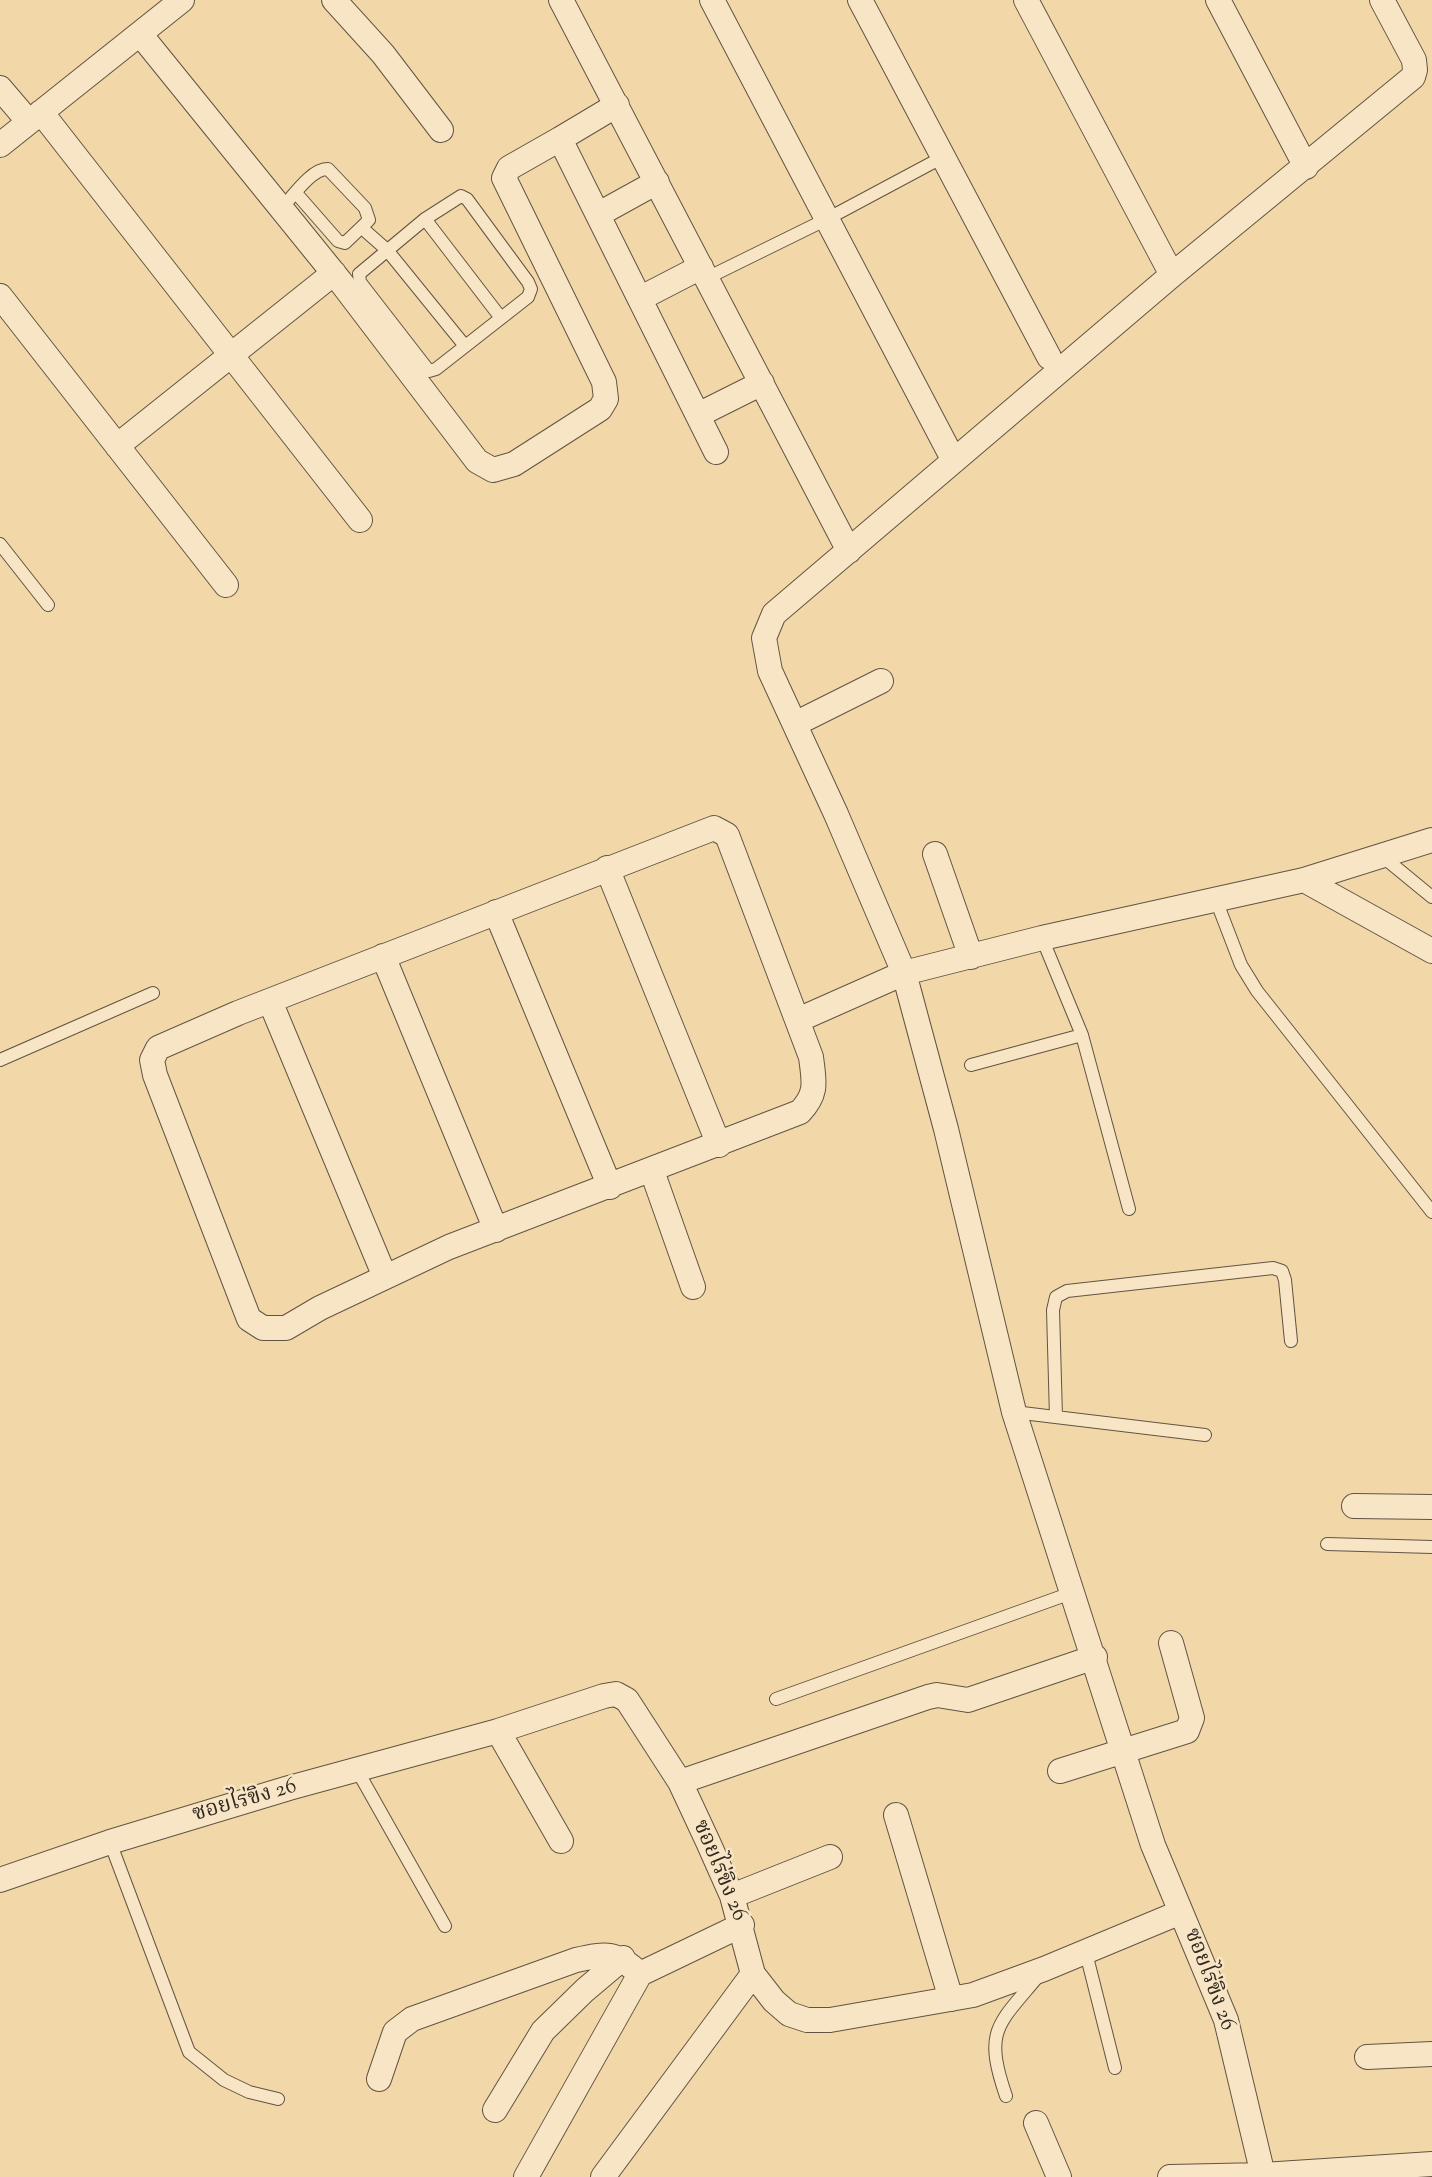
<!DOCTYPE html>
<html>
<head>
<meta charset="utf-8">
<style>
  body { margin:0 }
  canvas { display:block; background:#f2d7a8 }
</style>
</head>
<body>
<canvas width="1432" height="2177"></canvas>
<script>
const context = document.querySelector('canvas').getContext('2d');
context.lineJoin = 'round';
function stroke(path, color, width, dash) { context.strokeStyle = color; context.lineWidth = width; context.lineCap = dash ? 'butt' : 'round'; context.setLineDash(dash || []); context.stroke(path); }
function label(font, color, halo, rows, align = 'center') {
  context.font = font + ' "Sorts Mill Goudy","Noto Serif Thai",serif'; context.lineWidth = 5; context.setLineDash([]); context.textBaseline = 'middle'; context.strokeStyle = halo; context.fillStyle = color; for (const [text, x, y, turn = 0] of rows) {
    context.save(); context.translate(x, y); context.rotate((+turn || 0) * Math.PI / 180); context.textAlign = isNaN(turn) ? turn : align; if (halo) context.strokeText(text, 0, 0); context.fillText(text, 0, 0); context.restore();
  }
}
const service = new Path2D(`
  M461 196 467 199 528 282 531 289 528 297 436 369 429 371 360 282 359 274 425 219Z
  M282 208C293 196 312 168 328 169L365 208 369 220 345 243 338 241 296 193
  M425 219 501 318
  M362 228 387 250 465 346
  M707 278 827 219 943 157
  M0 544 48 605
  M1382 856 1432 897
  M1216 900 1241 965 1257 991 1432 1212
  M1042 938 1082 1035 1129 1209
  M0 1060 153 993
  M971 1065 1082 1035
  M1014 1412 1205 1435
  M1056 1417 1053 1310 1056 1297 1067 1291 1273 1268 1282 1271 1285 1280 1291 1341
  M1327 1544 1432 1547
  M776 1699 1074 1592
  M357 1770 445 1926
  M110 1842 189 2052 224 2080 249 2092 278 2099
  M1086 1953 1115 2068
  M1006 2096C983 2029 998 2025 1040 1974`);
const minor = new Path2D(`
  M334 0 383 54 441 130
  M561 0 849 551
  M712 0 954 461
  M860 0 1049 357
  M1026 0 1172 275
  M1218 0 1306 167
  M140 34 340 281 477 461 493 470 514 464 600 409 606 399 604 382 504 178 509 168 560 139
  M0 88 29 122
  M617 105 560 139 716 452
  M41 112 360 520
  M0 145 182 0
  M599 214 657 182
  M0 296 226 585
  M641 298 701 267
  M698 415 762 383
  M117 446 334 273
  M795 724 881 681
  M714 828 727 835 811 1057C814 1082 818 1093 800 1112L449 1247 320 1308 286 1328H263L249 1319 155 1075 152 1060 158 1048 238 1013Z
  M935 854 971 957
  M607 868 719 1145
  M1304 880 1432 951
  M496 912 610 1187
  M383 956 496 1230
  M270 1001 385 1277
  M798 1020 904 973 1042 938 1304 880 1432 840
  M652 1171 693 1287
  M1354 1506 1432 1507
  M498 1731 561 1841
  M1060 1771 1187 1731 1192 1718 1171 1643
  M680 1782 928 1697 937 1695 968 1700 1095 1657
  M896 1815 951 1999
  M0 1880 110 1842 289 1788 498 1731 604 1696 616 1694 627 1700 680 1782 708 1842 732 1896 753 1974 774 2001 789 2014 807 2020H830L973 1995 1044 1969 1181 1912
  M732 1896 830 1857
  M1367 2057 1432 2054
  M379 2079 395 2032 412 2019 576 1960C607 1953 616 1952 640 1974
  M495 2110 543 2031 585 1990 623 1958
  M1036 2123 1059 2177
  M1263 2175 1226 2020 1153 1845 1014 1412 946 1129 904 973 836 814 770 671 764 638 774 614 1172 275 1413 77 1415 70 1414 60 1382 0
  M526 2177 640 1974 742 1925
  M603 2177 753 1974
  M1170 2177 1263 2175 1432 2164`);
stroke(service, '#625442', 14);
stroke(minor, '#625442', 26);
stroke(service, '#f7e5c6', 12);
stroke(minor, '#f7e5c6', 24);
label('22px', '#322920', '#f7e5c6', [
  ["ซอยไร่ขิง 26",245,1802,-16],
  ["ซอยไร่ขิง 26",718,1871,67],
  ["ซอยไร่ขิง 26",1208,1980,69]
]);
</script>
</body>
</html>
